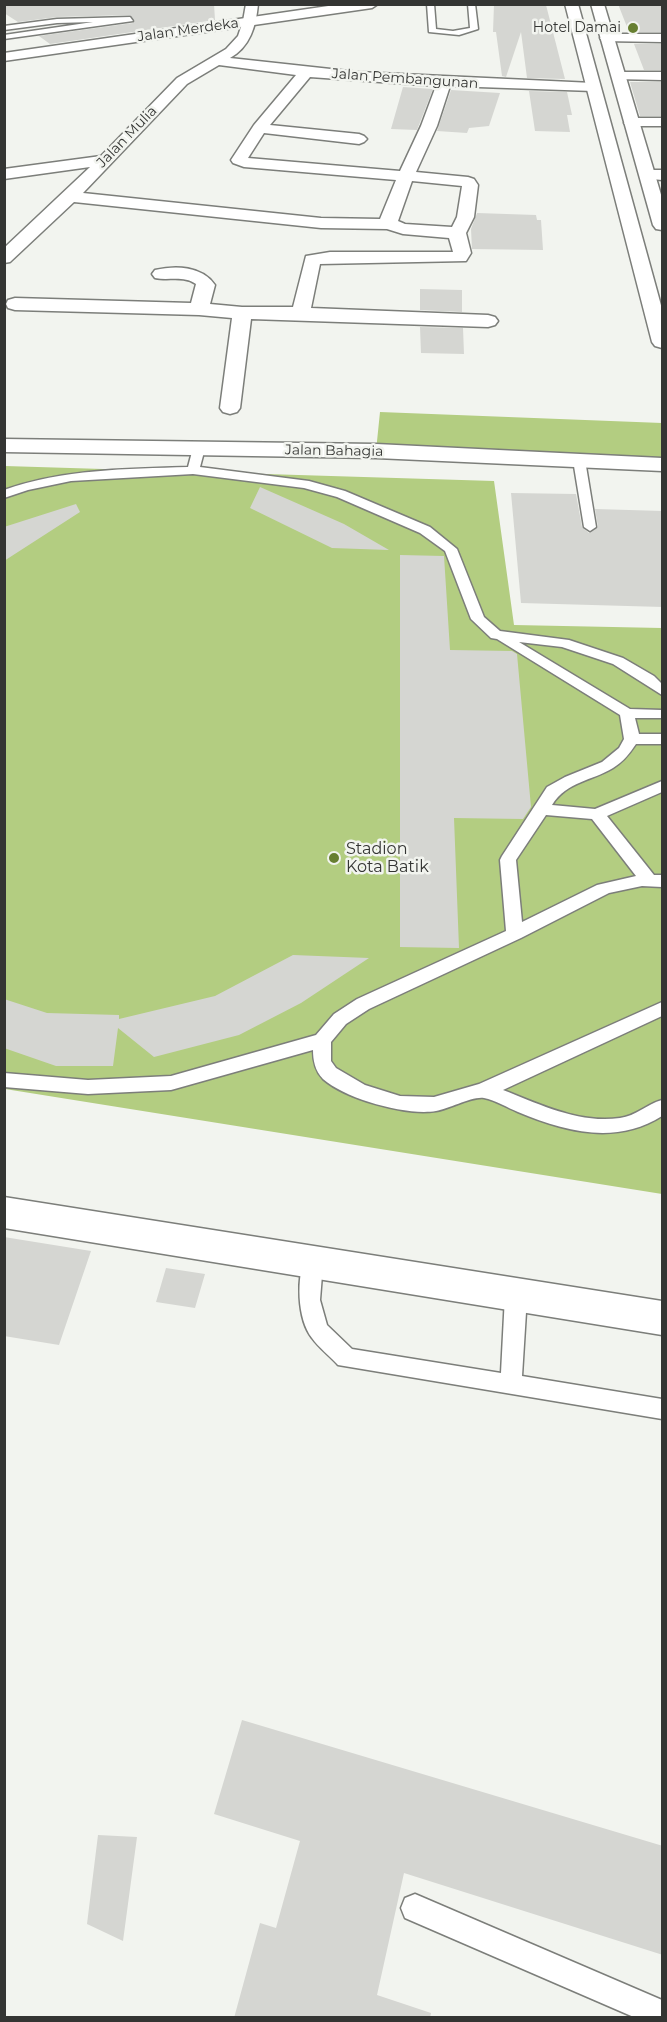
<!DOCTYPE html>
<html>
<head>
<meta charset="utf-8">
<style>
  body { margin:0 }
  #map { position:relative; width:667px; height:2022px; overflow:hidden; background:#f2f4ef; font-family:Montserrat,sans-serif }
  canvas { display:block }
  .frame { position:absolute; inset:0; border:6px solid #343533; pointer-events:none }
</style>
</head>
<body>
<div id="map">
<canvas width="667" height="2022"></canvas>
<div class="frame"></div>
</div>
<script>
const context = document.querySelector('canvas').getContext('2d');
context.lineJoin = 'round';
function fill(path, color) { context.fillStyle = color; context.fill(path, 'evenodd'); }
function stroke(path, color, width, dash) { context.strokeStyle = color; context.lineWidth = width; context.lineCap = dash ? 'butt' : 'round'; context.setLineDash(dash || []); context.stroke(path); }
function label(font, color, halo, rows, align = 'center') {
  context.font = font + ' Montserrat,sans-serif'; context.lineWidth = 5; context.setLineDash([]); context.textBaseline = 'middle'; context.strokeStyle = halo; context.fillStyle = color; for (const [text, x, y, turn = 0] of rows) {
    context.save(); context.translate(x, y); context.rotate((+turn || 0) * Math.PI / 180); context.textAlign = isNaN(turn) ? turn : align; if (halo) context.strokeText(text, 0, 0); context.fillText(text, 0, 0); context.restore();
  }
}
fill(new Path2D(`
  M380 412 662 423V466L376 451Z
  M5 466 494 481 514 625 662 628V1194L5 1089Z`), '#b3cd81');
fill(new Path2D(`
  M4 4H214L215 20 50 44 39 36 133 23 135 21 130 15 57 17 18 22 4 13Z
  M494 4 546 5 565 79 527 78 521 32 506 77 502 76 496 32H493Z
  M618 4H663V32H629Z
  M634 44H663V70H644Z
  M630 82H663V116H640Z
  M403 87 433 89 417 130 391 129Z
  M451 90 500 93 489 126 469 128 467 133 437 131Z
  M529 91 567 92 572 115H567L570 132 535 131Z
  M477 213 536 215 537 220H541L543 250 472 249 471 229Z
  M420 289 462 290V312L420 310Z
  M420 327 463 328 464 354 421 353Z
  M260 487 344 524 389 550 332 548 250 508Z
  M511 493 576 494 582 527 589 533 598 527 595 509 663 511V607L521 603Z
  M76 504 80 512 4 561V527Z
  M400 555 444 556 450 650 512 651 517 654 531 807 523 819 454 818 459 948 400 947Z
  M293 955 369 958 301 1003 239 1035 154 1057 118 1028 113 1066H56L4 1048V999L47 1013 119 1015V1019L215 996Z
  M4 1237 91 1251 59 1345 4 1336Z
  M166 1268 205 1274 195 1308 156 1302Z
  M242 1720 663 1846V1955L404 1873 377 1995 431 2013 430 2018H234L260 1923 276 1928 300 1841 214 1814Z
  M98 1835 137 1837 123 1941 87 1924Z`), '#d5d6d2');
const service = new Path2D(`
  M427 4H434L436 29 453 31 470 28 468 4H475L478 29 459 35 429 32Z
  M130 17 133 21 4 39V35L93 22 57 23 4 30V26L57 19Z
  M199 444 205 448 200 467 309 481 345 491 430 527 457 549 484 617 500 631 569 640 623 658 654 676 662 684V695L613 664 562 647 519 642 630 709 662 710V718H635L639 734H662V744H636C630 753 623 762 613 768 592 781 567 781 552 805L595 809 662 781V792L607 816 654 875H662V887L642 886 609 893 521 938 369 1009 346 1024 331 1042V1061L336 1068 365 1085 400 1096 434 1097 479 1084 662 1002V1016L503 1090C539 1104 579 1124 620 1118 636 1116 647 1104 662 1100V1116C616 1145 566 1132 518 1112 508 1108 495 1100 484 1098 472 1096 449 1109 436 1111 406 1116 346 1099 323 1079 315 1071 313 1060 313 1050L171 1090 88 1094 4 1087V1073L88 1080 171 1076 316 1035 334 1014 357 999 506 931 500 860 502 856 547 787 565 777 602 762 619 748 624 739 620 715 497 639 491 638 471 619 445 551 420 533 337 497 304 488 193 474 71 481 28 490 4 498V490C63 469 126 469 188 467L193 448ZM546 815 592 819 636 876 597 885 522 922 516 860Z
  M579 456 585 460 596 527 590 531 584 527 573 460Z
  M313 1253 320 1256 323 1262 320 1300 327 1325 352 1349 501 1373 505 1296 509 1289 516 1287 523 1289 527 1296 522 1376 662 1399V1419L338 1365C330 1356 319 1348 312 1338 297 1319 296 1276 306 1256Z
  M415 1894 662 2000V2018H636L405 1918 401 1908 405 1898Z`);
const minor = new Path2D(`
  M246 4H258C256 26 250 47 230 58L358 72 593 83 600 87 593 91 450 86 437 126 416 172 468 177 474 179 478 185 474 217 466 233 471 253 466 261 320 264 311 308 488 315 495 317 498 321 495 325 488 327 251 319 240 408 237 412 230 414 223 412 220 408 232 318 199 315 15 310 8 308 6 304 8 300 15 298 191 303 196 284C183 275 169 281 155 278L152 274 155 270C176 265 202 266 215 285L210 304 242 307H293L306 256 330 252H453L449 238 403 234 387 229 321 228 74 202 10 262 4 263V248L90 167 4 179V169L101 156 177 78 226 49 238 36 243 21ZM219 65 296 75 254 125 231 160 233 163 244 167 396 180 380 219 321 218 83 193 187 84ZM310 77 436 86 421 126 400 171 248 158 264 133 359 144 364 142 367 139 364 136 359 134 270 125ZM412 181 462 186 457 217 452 227 405 224 398 221Z
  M607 34H662V42L602 41 600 38Z
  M619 72H662V80L614 79 612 76 614 73Z
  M632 118H662V126H627L624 123Z
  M648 170H662V180L642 178 640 175 642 172Z
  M4 1197 662 1301V1335L4 1228Z`);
const tertiary = new Path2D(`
  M565 4H578L662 309V348L655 346 652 342Z
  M591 4H604L662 198V230L656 229 653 225Z
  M4 439 376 444 662 458V471L376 458 4 452Z`);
const trunk = new Path2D(`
  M342 4H378L372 8 4 61V53Z`);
stroke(service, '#7c7e7a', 3);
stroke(minor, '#7c7e7a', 3);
stroke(tertiary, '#7c7e7a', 3);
stroke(trunk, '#7c7e7a', 3);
fill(service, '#fff');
fill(minor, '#fff');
fill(tertiary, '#fff');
fill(trunk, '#fff');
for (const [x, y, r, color] of [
  [633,28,6,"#677f31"],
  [334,858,6,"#677f31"]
]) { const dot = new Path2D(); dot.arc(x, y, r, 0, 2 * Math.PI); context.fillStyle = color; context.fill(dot); stroke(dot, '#f2f4ef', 2); }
label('14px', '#343533', '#f2f4ef', [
  ["Hotel Damai",621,28]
], 'right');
label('14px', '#343533', '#f2f4ef', [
  ["Jalan Merdeka",188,30,-8],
  ["Jalan Pembangunan",405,79,4],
  ["Jalan Mulia",127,137,-46],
  ["Jalan Bahagia",334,451,1]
]);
label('16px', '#343533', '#f2f4ef', [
  ["Stadion",346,849],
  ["Kota Batik",346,867]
], 'left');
</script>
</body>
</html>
